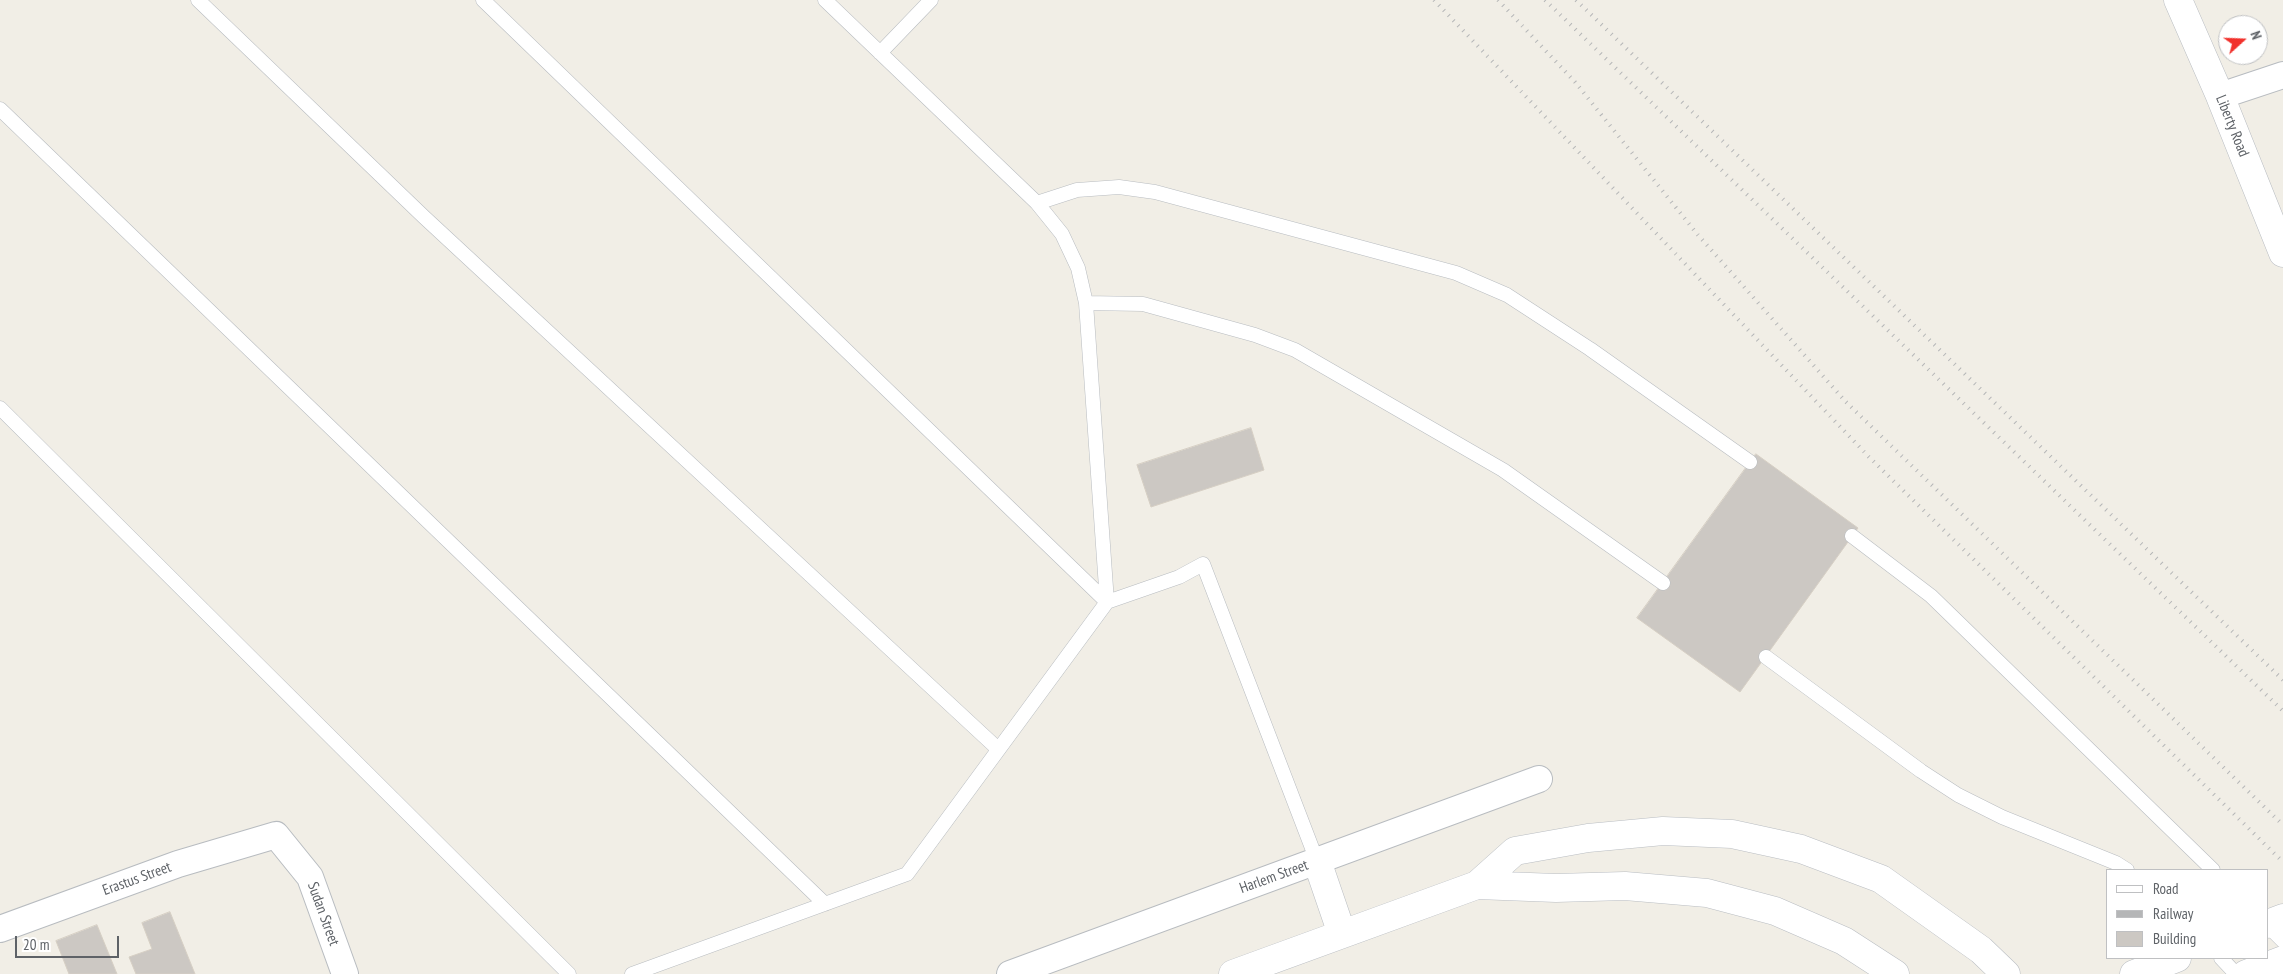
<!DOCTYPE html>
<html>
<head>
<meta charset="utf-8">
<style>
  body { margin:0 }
  #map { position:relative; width:2283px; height:974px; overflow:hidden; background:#f1eee6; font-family:"PT Sans Narrow",sans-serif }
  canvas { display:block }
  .legend { position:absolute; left:2106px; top:869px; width:162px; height:90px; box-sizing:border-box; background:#fff; border:1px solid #bfc0c2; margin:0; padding:6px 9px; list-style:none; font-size:15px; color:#5e6267 }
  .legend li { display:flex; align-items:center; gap:10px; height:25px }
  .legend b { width:25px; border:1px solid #bfc0c2 }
  .north { position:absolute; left:2218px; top:15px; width:50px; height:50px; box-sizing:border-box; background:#fff; border:1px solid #bfc0c2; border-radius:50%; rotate:70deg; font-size:14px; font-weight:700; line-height:20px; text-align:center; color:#5e6267 }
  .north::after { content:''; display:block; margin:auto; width:18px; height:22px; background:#f1312c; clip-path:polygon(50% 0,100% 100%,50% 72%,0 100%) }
  .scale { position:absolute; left:15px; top:936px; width:104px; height:22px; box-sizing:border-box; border:2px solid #5e6267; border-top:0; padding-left:6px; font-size:15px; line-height:18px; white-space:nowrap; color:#5e6267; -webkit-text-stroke:4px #fff; paint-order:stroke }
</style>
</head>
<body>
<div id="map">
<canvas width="2283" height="974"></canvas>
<ul class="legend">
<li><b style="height:6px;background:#fff"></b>Road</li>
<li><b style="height:6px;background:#b5b6b7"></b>Railway</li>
<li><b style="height:14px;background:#ccc8c3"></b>Building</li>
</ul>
<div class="north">N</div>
<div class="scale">20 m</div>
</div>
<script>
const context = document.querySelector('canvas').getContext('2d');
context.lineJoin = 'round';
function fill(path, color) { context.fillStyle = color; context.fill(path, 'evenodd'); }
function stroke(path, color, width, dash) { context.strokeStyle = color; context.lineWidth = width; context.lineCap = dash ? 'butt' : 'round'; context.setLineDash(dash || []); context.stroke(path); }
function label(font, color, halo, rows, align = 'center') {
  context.font = font + ' "PT Sans Narrow",sans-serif'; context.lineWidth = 5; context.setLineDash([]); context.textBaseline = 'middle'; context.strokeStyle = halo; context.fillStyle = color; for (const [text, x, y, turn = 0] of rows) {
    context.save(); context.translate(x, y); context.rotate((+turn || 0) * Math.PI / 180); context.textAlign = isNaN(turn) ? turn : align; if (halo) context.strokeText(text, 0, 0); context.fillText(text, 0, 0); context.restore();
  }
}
const building = new Path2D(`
  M1251 428 1264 470 1151 507 1137 465Z
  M1756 454 1858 528 1740 692 1637 618Z
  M170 912 195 974H136L129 957 152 949 142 923Z
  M97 925 117 974H69L56 941Z`);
fill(building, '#ccc8c3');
stroke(building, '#d6cfc4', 1);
const service = new Path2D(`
  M198 0 424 217 998 749
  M483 0 1107 602
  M825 0 1037 203 1062 234 1078 268 1086 303 1107 602
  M880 53 931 0
  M0 109 825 904
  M1037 203 1077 190 1119 187 1155 192 1456 273 1507 295 1590 349 1750 462
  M1086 303 1143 304 1255 335 1295 350 1503 470 1663 583
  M0 408 569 974
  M1852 536 1931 596 2213 870
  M1766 657 1921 771 1958 795 2002 817 2116 863 2127 870
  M2267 925 2283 941
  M2221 958 2236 974
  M632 974 907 874 1107 602 1179 577 1203 564 1317 861`);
const minor = new Path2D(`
  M2220 96 2283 75
  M0 929 178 864 276 835 310 877 345 974
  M1010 974 1539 779`);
const secondary = new Path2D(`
  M2178 0 2220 96 2283 253
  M1317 861 1342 934
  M1477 885 1556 888 1625 886 1707 893 1775 911 1844 941 1895 974
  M2267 924 2283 918
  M1233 974 1477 885 1515 851 1588 838 1663 831 1732 834 1801 849 1881 879 1981 950 2006 974
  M2134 974 2177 958
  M2246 974 2283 960`);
stroke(service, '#b8bcc0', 15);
stroke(minor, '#b8bcc0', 28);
stroke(secondary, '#b9bdc2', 29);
stroke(service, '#fff', 14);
stroke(minor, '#fff', 26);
stroke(secondary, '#fff', 28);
stroke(new Path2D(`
  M1434 0 1869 457 2283 862
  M1498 0 1575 82 1698 235 1846 402 2283 825
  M1545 0 2283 711
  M1576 0 2283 680`), '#b5b6b7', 4, [1, 6]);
label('15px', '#5e6267', '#fff', [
  ["Liberty Road",2232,126,68],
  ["Harlem Street",1274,877,-20],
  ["Erastus Street",137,879,-20],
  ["Sudan Street",323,914,70]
]);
</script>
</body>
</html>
